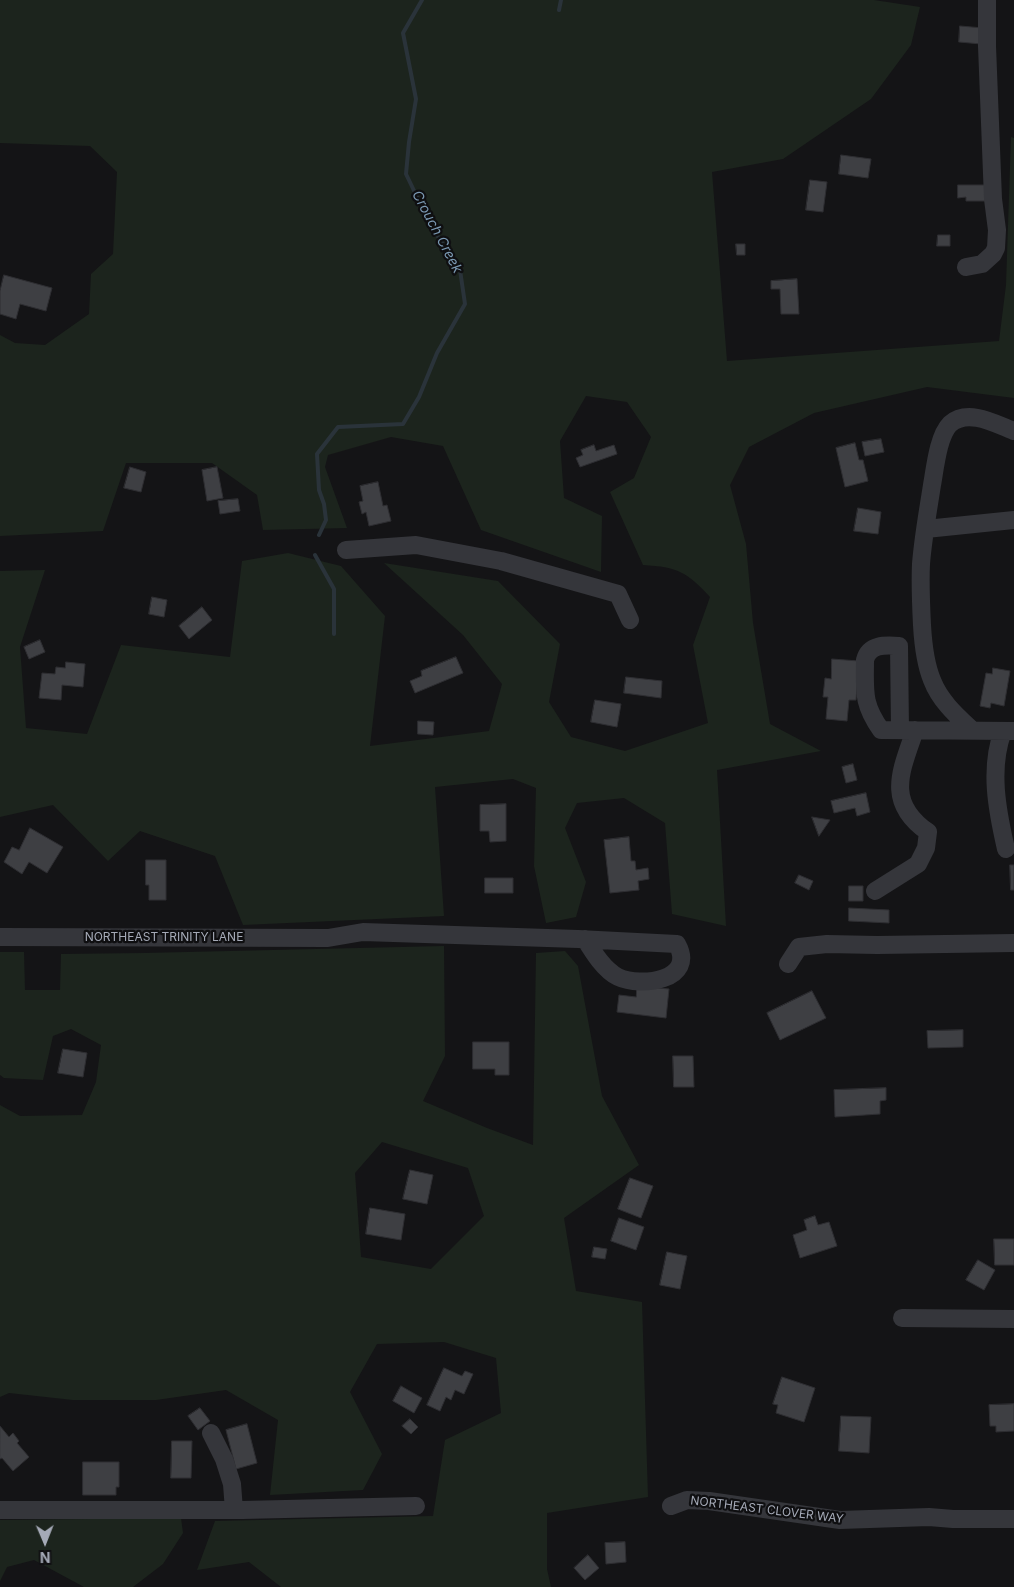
<!DOCTYPE html>
<html>
<head>
<meta charset="utf-8">
<style>
  body { margin:0 }
  #map { position:relative; width:1014px; height:1587px; overflow:hidden; background:#141416; font-family:Inter,sans-serif }
  canvas { display:block }
  .north { position:absolute; left:20px; top:1517px; width:50px; height:50px; -webkit-text-stroke:4px #0f0f11; paint-order:stroke; rotate:179deg; font-size:14px; font-weight:700; line-height:20px; text-align:center; color:#a5aab7 }
  .north::after { content:''; display:block; margin:auto; width:18px; height:22px; background:#a5aab7; clip-path:polygon(50% 0,100% 100%,50% 72%,0 100%) }
</style>
</head>
<body>
<div id="map">
<canvas width="1014" height="1587"></canvas>
<div class="north">N</div>
</div>
<script>
const context = document.querySelector('canvas').getContext('2d');
context.lineJoin = 'round';
function fill(path, color) { context.fillStyle = color; context.fill(path, 'evenodd'); }
function stroke(path, color, width, dash) { context.strokeStyle = color; context.lineWidth = width; context.lineCap = dash ? 'butt' : 'round'; context.setLineDash(dash || []); context.stroke(path); }
function label(font, color, halo, rows, align = 'center') {
  context.font = font + ' Inter,sans-serif'; context.lineWidth = 4.5; context.setLineDash([]); context.textBaseline = 'middle'; context.strokeStyle = halo; context.fillStyle = color; for (const [text, x, y, turn = 0] of rows) {
    context.save(); context.translate(x, y); context.rotate((+turn || 0) * Math.PI / 180); context.textAlign = isNaN(turn) ? turn : align; if (halo) context.strokeText(text, 0, 0); context.fillText(text, 0, 0); context.restore();
  }
}
fill(new Path2D(`
  M0 0H874L920 7 911 45 871 99 783 159 712 172 727 361 999 341 1006 285 1011 137 1014 138V398L927 387 814 413 749 447 730 485 746 544 753 623 770 724 821 751 717 770 726 926 672 914 665 823 624 798 577 803 565 828 586 882 576 917 546 923 534 866 536 788 513 779 435 787 444 916 243 925 215 856 140 831 108 861 53 805 0 817V571L45 570 20 647 26 728 87 734 121 645 230 657 242 561 288 553 341 566 385 616 370 746 489 731 502 684 463 635 384 563 498 581 560 644 549 702 571 737 625 751 708 723 693 645 710 597C687 572 678 567 643 565L610 492 634 478 651 437 627 402 586 396 560 441 564 498 602 516 601 572 481 530 443 446 391 437 328 455 325 467 347 528 263 530 257 495 212 463H126L103 531 0 536V335L15 343 45 345 89 314 91 274 113 254 117 172 90 146 0 143Z
  M444 946 445 1056 423 1101 487 1128 533 1145 536 953 565 951 578 966 602 1096 639 1165 564 1218 576 1291 642 1302 648 1497 547 1513V1569L551 1587H281L249 1562 197 1570 215 1521 433 1516 445 1440 501 1413 496 1358 444 1342 377 1344 350 1392 382 1454 363 1490 270 1495 278 1420 226 1390 156 1400H73L9 1393 0 1397V1105L20 1116 82 1115 96 1082 101 1045 71 1029 53 1036 43 1080 4 1078 0 1075V952H24L25 990H60L61 954 144 953ZM382 1142 468 1168 484 1216 431 1269 361 1257 355 1173Z
  M181 1518 183 1533 163 1564 133 1587H84L34 1560 7 1567 0 1581V1520Z`), '#1c241d');
stroke(new Path2D(`
  M559 10 561 0
  M319 535 326 520 324 504 319 490 317 454 338 427 403 424 419 397 437 353 465 304 460 270 431 226 406 174 409 142 416 99 403 33 422 0
  M315 555 334 589V634`), '#2a333a', 4);
const building = new Path2D(`
  M960 26 983 28 981 44 959 42Z
  M841 155 871 159 868 178 839 174Z
  M810 180 827 182 823 212 806 210Z
  M958 185H985V201H966V197L958 198Z
  M938 235H950V246H937Z
  M736 244H745V255H737Z
  M4 275 52 288 46 311 20 304 16 319 0 314V291Z
  M797 279 799 314H781L780 289H771V281Z
  M881 439 884 452 865 456 862 442Z
  M855 443 859 460H863L868 481 845 487 836 448Z
  M594 445 596 451 614 445 617 454 580 467 576 458 583 455 581 450Z
  M130 467 146 472 141 492 124 488Z
  M217 467 223 498 207 501 202 470Z
  M378 482 383 506 387 505 391 521 369 526 366 512 362 514 359 502 363 501 360 486Z
  M238 499 240 511 220 514 218 501Z
  M858 508 881 512 878 534 854 531Z
  M152 597 167 600 164 617 149 614Z
  M202 607 212 620 189 639 179 626Z
  M40 640 45 652 29 659 24 647Z
  M456 657 463 673 415 693 410 681 422 676 421 671Z
  M832 659 859 661 856 700H849L847 721 826 719 828 697H823L825 678 831 679Z
  M66 662 85 664 83 687 62 685 61 700 39 698 42 673 55 674 56 667 65 668Z
  M993 668 1010 671 1004 706 991 703 990 708 980 706 986 673 992 674Z
  M626 677 662 681 661 698 624 693Z
  M595 700 621 704 617 727 591 722Z
  M418 721 434 722 433 735 418 734Z
  M853 764 857 780 846 783 842 767Z
  M866 793 870 812 857 816 855 808 834 813 831 801Z
  M506 804V841L490 842 489 831H480V805Z
  M812 817 830 820 819 836Z
  M30 828 63 847 47 873 29 862 22 874 4 862 12 847 19 850Z
  M629 837 631 861H635L636 870 648 868 649 879 638 881 639 890 610 893 604 840Z
  M146 860H166V900H149V885H146Z
  M1010 865H1014V890H1011Z
  M799 875 813 881 809 890 795 883Z
  M485 878H513V893H485Z
  M849 886H863V901H849Z
  M849 908 889 910V923L849 921Z
  M637 986 669 989 666 1018 617 1012 619 995 636 997Z
  M812 991 826 1018 780 1040 767 1013Z
  M963 1030V1047L928 1048 927 1031Z
  M473 1042H509V1075H495V1069H473Z
  M63 1049 87 1053 83 1077 58 1073Z
  M673 1056H693L694 1087H674Z
  M886 1088V1100L880 1101V1114L835 1117 834 1090Z
  M410 1170 433 1175 427 1204 403 1199Z
  M630 1178 653 1186 641 1218 618 1209Z
  M370 1208 405 1214 401 1240 366 1234Z
  M815 1216 818 1225 829 1222 837 1246 800 1258 793 1235 807 1230 804 1220Z
  M619 1218 644 1227 636 1250 611 1241Z
  M994 1239H1014V1265H995Z
  M594 1247 607 1249 605 1259 592 1257Z
  M667 1252 687 1256 680 1289 660 1285Z
  M978 1260 995 1270 984 1290 966 1280Z
  M444 1368 462 1376 465 1371 473 1374 464 1394 455 1390 451 1400 446 1397 440 1411 427 1405Z
  M782 1377 815 1388 804 1422 776 1413 778 1405 773 1404Z
  M401 1386 422 1398 414 1413 393 1401Z
  M1014 1404V1431L996 1432V1426H990L989 1405Z
  M200 1408 210 1421 198 1430 188 1416Z
  M841 1416 871 1417 869 1453 839 1451Z
  M410 1419 418 1427 411 1434 402 1426Z
  M247 1424 257 1463 236 1469 226 1430Z
  M0 1426 9 1437 13 1433 19 1441 17 1443 29 1457 13 1471 2 1458 0 1459Z
  M172 1441H192L191 1478H171Z
  M83 1462H119V1487H116V1495H83Z
  M625 1542 626 1562 606 1564 605 1543Z
  M588 1555 599 1568 585 1580 574 1568Z`);
fill(building, '#3e3f43');
stroke(building, '#2e2e32', 1);
stroke(new Path2D(`
  M966 267 982 264 993 254 996 248 997 230 993 199 987 46V0
  M926 529 1014 520
  M346 550 416 545 501 561 618 594 630 620
  M900 730 899 646C885 645 869 644 865 660 865 691 862 703 881 730L1014 731
  M972 730C957 716 940 701 932 680 925 663 923 643 922 625 921 605 920 584 921 564 923 538 928 511 932 485 935 469 938 436 950 424 968 408 996 424 1014 431
  M1003 731C989 768 997 810 1006 849
  M875 891 918 864 926 848 928 832C885 802 901 771 915 730
  M0 937 328 938 363 932 578 939 677 944C697 980 641 988 618 977 604 970 593 952 585 939
  M788 964 799 947 827 944 877 945 1014 943
  M902 1318 1014 1319
  M211 1433 224 1459 232 1484 234 1510
  M671 1506 687 1500 709 1501 840 1520 929 1517 953 1519H1014
  M0 1510H242L416 1506`), '#35363b', 18);
label('12px', '#a5aab7', '#0f0f11', [
  ["NORTHEAST TRINITY LANE",164,937],
  ["NORTHEAST CLOVER WAY",767,1510,7]
]);
label('italic 14px', '#7b99b3', '#0f0f11', [
  ["Crouch Creek",437,232,62]
]);
</script>
</body>
</html>
